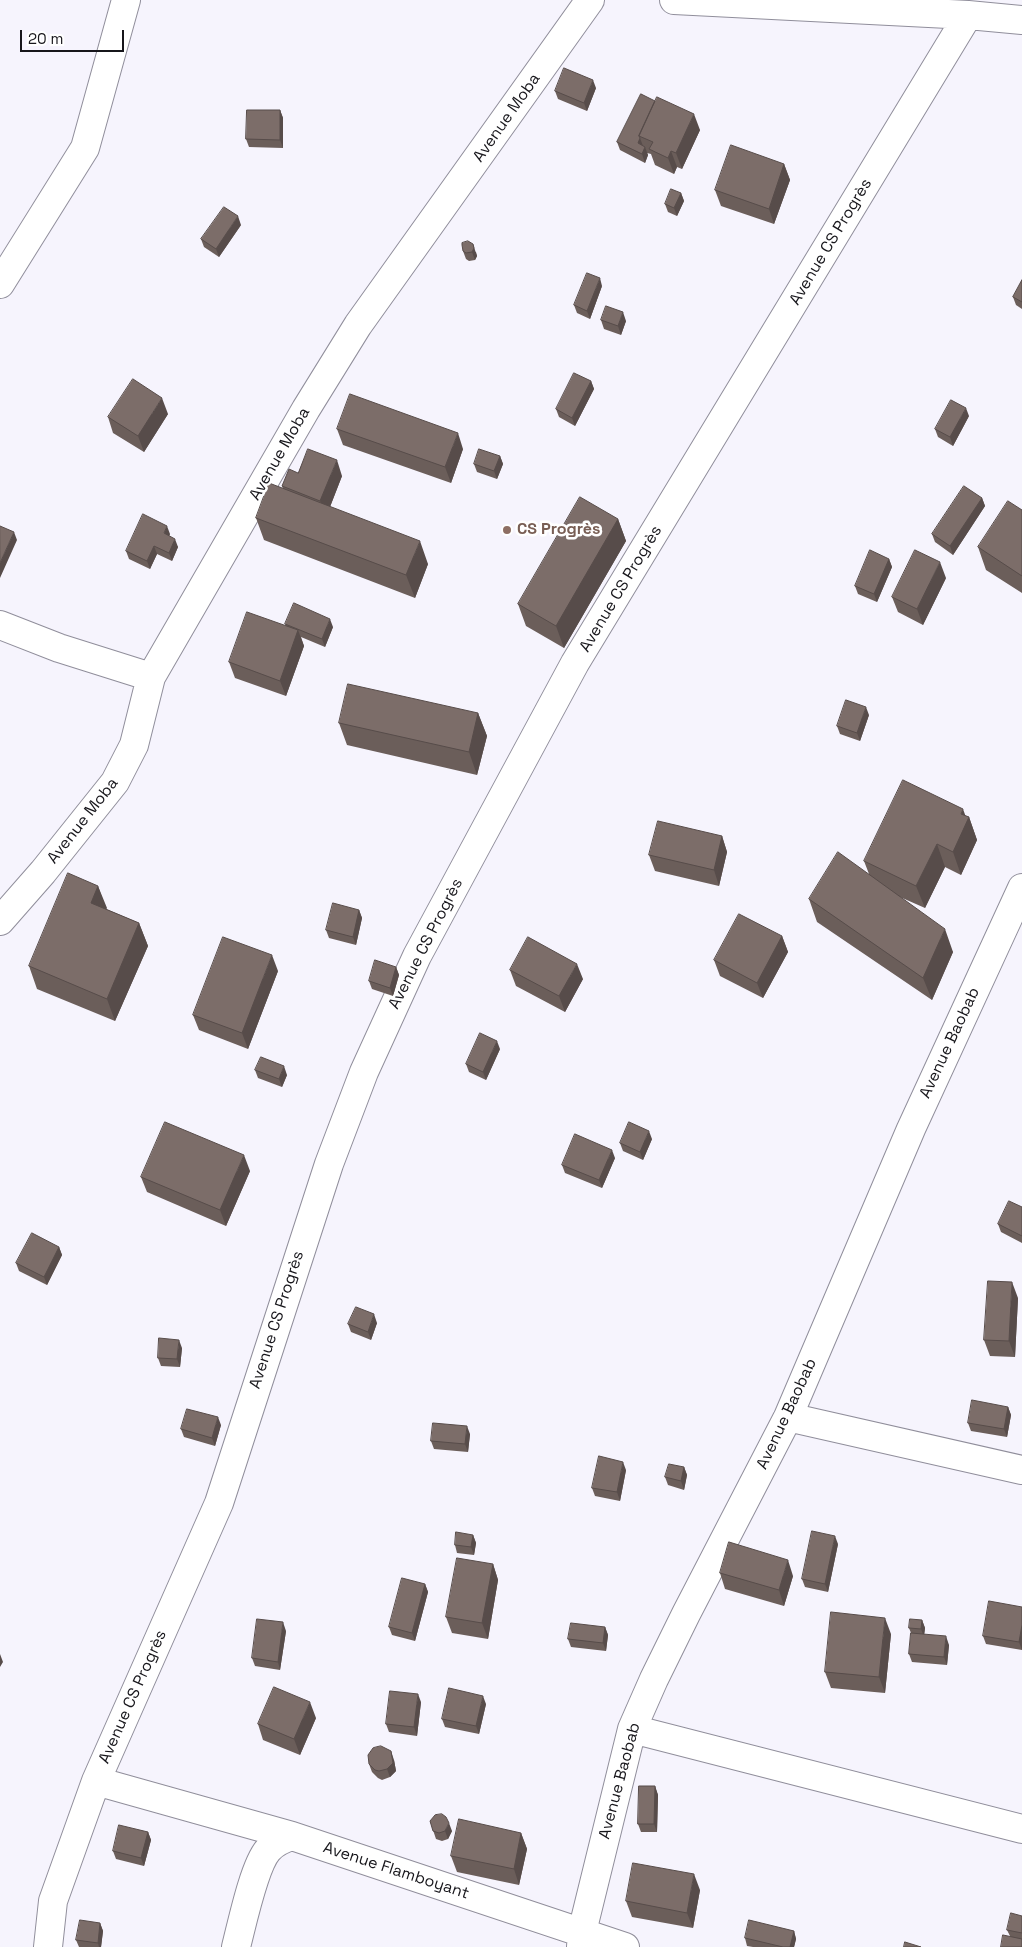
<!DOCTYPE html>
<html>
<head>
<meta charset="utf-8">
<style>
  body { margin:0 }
  #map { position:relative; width:1022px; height:1947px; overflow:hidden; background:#f6f4fd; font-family:"Space Grotesk",sans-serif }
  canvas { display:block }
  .scale { position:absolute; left:20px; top:30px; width:104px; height:22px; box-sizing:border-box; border:2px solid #17161b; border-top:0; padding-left:6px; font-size:15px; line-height:18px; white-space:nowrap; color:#17161b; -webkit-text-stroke:4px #fff; paint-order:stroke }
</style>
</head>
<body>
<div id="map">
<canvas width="1022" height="1947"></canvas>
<div class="scale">20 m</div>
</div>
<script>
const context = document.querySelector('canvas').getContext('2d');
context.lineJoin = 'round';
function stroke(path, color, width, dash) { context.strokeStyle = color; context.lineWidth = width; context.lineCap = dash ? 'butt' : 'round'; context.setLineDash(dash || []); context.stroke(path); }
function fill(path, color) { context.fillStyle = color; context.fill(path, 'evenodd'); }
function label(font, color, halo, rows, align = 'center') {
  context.font = font + ' "Space Grotesk",sans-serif'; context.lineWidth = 5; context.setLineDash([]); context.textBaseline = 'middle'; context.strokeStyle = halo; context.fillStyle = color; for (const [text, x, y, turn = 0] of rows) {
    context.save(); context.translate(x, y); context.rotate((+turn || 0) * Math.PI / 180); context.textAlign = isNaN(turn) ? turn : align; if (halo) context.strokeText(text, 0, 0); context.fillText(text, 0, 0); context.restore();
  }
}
const street = new Path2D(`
  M674 0 968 15 1022 20
  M0 284 85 148 126 0
  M0 625 59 648 151 677
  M0 921 43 872 115 782 134 745 151 677 306 409 358 325 590 0
  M788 1417 1022 1470
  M632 1729 1022 1829
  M96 1781 292 1836
  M48 1947 53 1901 96 1781 219 1503 329 1164 364 1072 417 956 575 663 968 15
  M236 1947C242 1924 254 1866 268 1850 275 1842 282 1839 292 1836L625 1947
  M581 1947 582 1932 632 1729 654 1679 686 1614 788 1417 911 1129 1022 888`);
stroke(street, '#908e9b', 30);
stroke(street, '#fff', 28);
fill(new Path2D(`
  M596 88 587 111 558 99 555 91Z
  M641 94 700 130 682 169 677 167 674 174 655 165 651 154 647 153 648 155 645 163 620 150 617 142Z
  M280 110 283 118V148L249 147 246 139Z
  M784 164 790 180 774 224 721 206 715 190Z
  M681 193 684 201 677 216 668 212 665 204Z
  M241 225 219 257 204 247 201 239Z
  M463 251 476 252 477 256 475 260 469 261 466 259Z
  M1022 280V309L1016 305 1013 297Z
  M602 286 590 319 577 313 574 305Z
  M601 320 626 321 621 335 604 329Z
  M591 381 594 389 575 426 559 417 556 409Z
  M168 414 144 452 113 433 108 417Z
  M969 416 953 446 938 437 935 429Z
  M337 429 463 449 451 483 343 445Z
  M500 456 503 464 497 479 477 472 474 464Z
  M298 473 342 476 330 507 428 564 415 598 264 540 256 518 283 489 282 486Z
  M982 498 985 506 953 555 935 542 932 534Z
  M1022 510V593L986 570 978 547Z
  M618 519 626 541 564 648 526 626 518 604Z
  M170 534 169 536 178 547 172 561 157 554 150 569 129 559 126 551Z
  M889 559 892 567 877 602 858 594 855 586Z
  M946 578 923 625 898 612 892 597Z
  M285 624 333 627 325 647 301 637 304 646 286 696 235 678 229 662 286 626Z
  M478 713 487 736 477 775 347 745 339 723Z
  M869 715 860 741 840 734 837 726Z
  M966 816 969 817 977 840 961 875 945 867 925 908 900 897 953 952 932 1000 817 922 809 899 869 874 864 861Z
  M722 836 727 852 719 886 655 871 649 855Z
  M98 886 106 909 139 923 148 946 115 1021 37 989 29 966Z
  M359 910 362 918 356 945 329 938 326 930Z
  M782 936 788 952 763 998 720 976 714 960Z
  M396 967 399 975 393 996 372 989 369 981Z
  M510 970 583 979 565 1012 516 986Z
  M278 971 248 1049 199 1030 193 1015Z
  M500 1049 486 1080 469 1072 466 1064Z
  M255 1070 287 1075 282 1087 258 1078Z
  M652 1139 643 1160 623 1151 620 1143Z
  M615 1158 602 1188 565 1173 562 1165Z
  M250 1171 226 1226 147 1192 141 1177Z
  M1022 1207V1243L1001 1232 998 1224Z
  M59 1247 62 1255 47 1285 19 1271 16 1263Z
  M1018 1298 1015 1357 990 1356 984 1340Z
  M377 1323 371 1340 351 1332 348 1324Z
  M182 1348 180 1367 161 1366 158 1358Z
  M1008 1407 1011 1415 1007 1437 971 1431 968 1423Z
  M221 1425 215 1446 184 1437 181 1429Z
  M470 1434 468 1452 434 1449 431 1441Z
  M684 1467 687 1475 684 1490 668 1485 665 1477Z
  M626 1470 620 1501 595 1496 592 1488Z
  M473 1535 476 1543 474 1555 457 1553 455 1545Z
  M838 1544 828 1592 805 1587 802 1579Z
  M493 1564 498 1580 488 1639 452 1633 446 1617Z
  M720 1573 793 1576 784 1606 725 1589Z
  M425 1584 428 1592 415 1641 392 1635 389 1627Z
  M1022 1607V1650L986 1644 983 1636Z
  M922 1620 925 1628 924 1634 949 1645 947 1665 912 1662 909 1654 911 1633 909 1628Z
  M605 1627 608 1635 606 1651 571 1647 568 1639Z
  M286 1631 280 1670 255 1666 252 1658Z
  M891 1634 885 1693 831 1688 825 1672Z
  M421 1702 417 1736 389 1732 386 1724Z
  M486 1704 479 1734 445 1727 442 1719Z
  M316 1718 300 1755 263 1740 258 1724Z
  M394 1760 396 1771 390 1777 382 1780 378 1778 372 1772 369 1764Z
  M655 1786 658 1795 657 1832H641L638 1824Z
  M430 1821 452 1831 448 1839 442 1841 436 1839Z
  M148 1832 151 1840 144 1866 116 1859 113 1851Z
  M521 1833 527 1849 519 1885 457 1872 451 1856Z
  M700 1890 693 1928 632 1917 626 1901Z
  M1022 1916V1947L1010 1936 1007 1930Z
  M100 1923 103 1931 101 1947H79L76 1940Z
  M794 1931 796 1939 794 1947H753L747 1946 745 1938Z`), '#6b5e5a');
fill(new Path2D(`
  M593 80 596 88 587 111 584 103Z
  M280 110 283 118V148L280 140Z
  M694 114 700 130 682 169 676 153Z
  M640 138 643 146 638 143Z
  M645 147 648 155 645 163 642 154Z
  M671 151 677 167 674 174 668 158Z
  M784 164 790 180 774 224 769 209Z
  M681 193 684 201 677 216 674 208Z
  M238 216 241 225 219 257 216 249Z
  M473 244 477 256 475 260 472 252Z
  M600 278 602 286 590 319 587 311Z
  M623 312 626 321 621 335 618 326Z
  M591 381 594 389 575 426 572 418Z
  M162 398 168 414 144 452 138 436Z
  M966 408 969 416 953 446 950 437Z
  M458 433 463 449 451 483 445 467Z
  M500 456 503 464 497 479 494 471Z
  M337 460 342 476 326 517 320 501Z
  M982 498 985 506 953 555 950 546Z
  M618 519 626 541 564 648 556 626Z
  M167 526 170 534 167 541 164 533Z
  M14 532 17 540 0 578V563Z
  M175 539 178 547 172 561 169 553Z
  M420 541 428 564 415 598 406 575Z
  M154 546 157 554 150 569 147 561Z
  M889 559 892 567 877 602 874 594Z
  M940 562 946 578 923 625 917 609Z
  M330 619 333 627 325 647 322 639Z
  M298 630 304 646 286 696 280 681Z
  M866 707 869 715 860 741 857 733Z
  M478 713 487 736 477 775 469 752Z
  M963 809 967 820 969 817 977 840 961 875 953 852 961 814Z
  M722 836 727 852 719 886 714 870Z
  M937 844 945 867 925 908 916 886Z
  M98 886 107 908 99 925 91 903Z
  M359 910 362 918 356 945 353 937Z
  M139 923 148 946 115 1021 107 999Z
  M945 929 953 952 932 1000 923 978Z
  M782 936 788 952 763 998 757 983Z
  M272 955 278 971 248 1049 242 1033Z
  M577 964 583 979 565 1012 559 996Z
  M396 967 399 975 393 996 390 988Z
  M497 1041 500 1049 486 1080 483 1072Z
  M284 1066 287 1075 282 1087 279 1079Z
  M649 1131 652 1139 643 1160 640 1152Z
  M612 1150 615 1158 602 1188 599 1180Z
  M244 1155 250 1171 226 1226 220 1210Z
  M59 1247 62 1255 47 1285 44 1277Z
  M1012 1282 1018 1298 1015 1357 1009 1341Z
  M374 1314 377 1323 371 1340 368 1332Z
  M179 1340 182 1348 180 1367 177 1359Z
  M1008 1407 1011 1415 1007 1437 1004 1429Z
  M218 1417 221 1425 215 1446 212 1438Z
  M467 1426 470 1434 468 1452 465 1444Z
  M623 1462 626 1470 620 1501 617 1492Z
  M684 1467 687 1475 684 1490 681 1481Z
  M473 1535 476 1543 474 1555 471 1547Z
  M835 1536 838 1544 828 1592 825 1584Z
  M788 1560 793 1576 784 1606 779 1590Z
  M493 1564 498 1580 488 1639 482 1623Z
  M425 1584 428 1592 415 1641 412 1633Z
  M885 1618 891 1634 885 1693 879 1677Z
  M922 1620 925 1628 924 1637 921 1629Z
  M283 1622 286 1631 280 1670 278 1662Z
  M1022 1625V1650L1019 1642Z
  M605 1627 608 1635 606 1651 603 1643Z
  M946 1636 949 1645 947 1665 944 1657Z
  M0 1654 3 1662 0 1667Z
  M418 1694 421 1702 417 1736 414 1727Z
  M483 1696 486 1704 479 1734 476 1726Z
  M310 1702 316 1718 300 1755 294 1739Z
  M391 1751 394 1760 396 1771 390 1777 387 1769Z
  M655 1786 658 1795 657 1832 654 1824Z
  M449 1823 452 1831 448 1839 445 1831Z
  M148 1832 151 1840 144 1866 141 1858Z
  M521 1833 527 1849 519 1885 514 1869Z
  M694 1874 700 1890 693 1928 687 1913Z
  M100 1923 103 1931 101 1947H99L98 1943Z
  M794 1931 796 1939 794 1947H790Z`), '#574c4a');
const building = new Path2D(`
  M564 68 593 80 584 103 555 91Z
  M641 94 655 101 639 136 640 138 638 143 645 147 642 154 617 142Z
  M657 97 694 114 676 153 671 151 668 158 649 149 653 142 639 136Z
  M247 110H280V140L246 139Z
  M731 145 784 164 769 209 715 190Z
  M671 189 681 193 674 208 665 204Z
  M224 207 238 216 216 249 201 239Z
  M468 241 473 244 474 248 472 252 466 253 463 251 462 245V243Z
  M587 273 600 278 587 311 574 305Z
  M1022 280V302L1013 297Z
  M606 306 623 312 618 326 601 320Z
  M574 373 591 381 572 418 556 409Z
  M133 379 162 398 138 436 108 417Z
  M350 394 458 433 445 467 337 429Z
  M951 400 966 408 950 437 935 429Z
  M308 449 337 460 320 501 282 486 289 469 298 473Z
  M479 449 500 456 494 471 474 464Z
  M269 483 420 541 406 575 256 518Z
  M964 486 982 498 950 546 932 534Z
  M580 497 618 519 556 626 518 604Z
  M1008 501 1022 510V576L978 547Z
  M143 514 167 526 164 533 175 539 169 553 154 546 147 561 126 551Z
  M0 526 14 532 0 563Z
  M870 550 889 559 874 594 855 586Z
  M915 550 940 562 917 609 892 597Z
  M294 603 330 619 322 639 285 624Z
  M247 612 298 630 280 681 229 662Z
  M348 684 478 713 469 752 339 723Z
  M846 700 866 707 857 733 837 726Z
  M903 780 963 809 961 814 969 817 953 852 937 844 916 886 864 861Z
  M658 821 722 836 714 870 649 855Z
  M838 852 945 929 923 978 809 899Z
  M68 873 98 886 91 903 139 923 107 999 29 966Z
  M333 903 359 910 353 937 326 930Z
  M739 914 782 936 757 983 714 960Z
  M223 937 272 955 242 1033 193 1015Z
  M528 937 577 964 559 996 510 970Z
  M375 960 396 967 390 988 369 981Z
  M480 1033 497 1041 483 1072 466 1064Z
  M261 1057 284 1066 279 1079 255 1070Z
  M165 1122 244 1155 220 1210 141 1177Z
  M629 1122 649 1131 640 1152 620 1143Z
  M575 1134 612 1150 599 1180 562 1165Z
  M1009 1201 1022 1207V1236L998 1224Z
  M32 1233 59 1247 44 1277 16 1263Z
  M988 1281 1012 1282 1009 1341 984 1340Z
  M356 1307 374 1314 368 1332 348 1324Z
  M159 1338 179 1340 177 1359 158 1358Z
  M972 1400 1008 1407 1004 1429 968 1423Z
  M187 1409 218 1417 212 1438 181 1429Z
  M433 1423 467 1426 465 1444 431 1441Z
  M599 1456 623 1462 617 1492 592 1488Z
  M669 1464 684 1467 681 1481 665 1477Z
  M812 1531 835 1536 825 1584 802 1579Z
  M456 1532 473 1535 471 1547 455 1545Z
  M729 1542 788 1560 779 1590 720 1573Z
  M457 1558 493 1564 482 1623 446 1617Z
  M402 1578 425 1584 412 1633 389 1627Z
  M989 1601 1022 1607V1625L1019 1642 983 1636Z
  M831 1612 885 1618 879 1677 825 1672Z
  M257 1619 283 1622 278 1662 252 1658Z
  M910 1619 922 1620 921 1629 909 1628Z
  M571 1623 605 1627 603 1643 568 1639Z
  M911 1633 946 1636 944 1657 909 1654Z
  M274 1687 310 1702 294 1739 258 1724Z
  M449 1688 483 1696 476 1726 442 1719Z
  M390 1691 418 1694 414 1727 386 1724Z
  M381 1746 391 1751 393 1763 387 1769 379 1771 375 1770 369 1764 368 1755 373 1748Z
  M639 1786H655L654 1824H638Z
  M442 1814 446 1817 449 1823 445 1831 439 1833 433 1831 430 1821 435 1815Z
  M459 1819 521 1833 514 1869 451 1856Z
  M119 1825 148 1832 141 1858 113 1851Z
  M633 1863 694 1874 687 1913 626 1901Z
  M1011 1913 1022 1916V1933L1007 1930Z
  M80 1920 100 1923 98 1943 76 1940Z
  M749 1920 794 1931 790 1947H783L745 1938Z
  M1003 1935 1022 1939V1947H1001Z
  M905 1942 921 1947H904Z`);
fill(building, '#7c6d69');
stroke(building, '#574c4a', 1);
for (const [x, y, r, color] of [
  [507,530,5,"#8d6e63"]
]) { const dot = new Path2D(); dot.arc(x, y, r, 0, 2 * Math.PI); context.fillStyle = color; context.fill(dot); stroke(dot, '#fff', 2); }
label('16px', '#17161b', '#fff', [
  ["Avenue Moba",507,118,-55],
  ["Avenue CS Progrès",831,242,-59],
  ["Avenue Moba",280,454,-60],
  ["Avenue CS Progrès",621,589,-59],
  ["Avenue Moba",83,821,-52],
  ["Avenue CS Progrès",426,944,-63],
  ["Avenue Baobab",950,1043,-65],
  ["Avenue CS Progrès",277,1320,-72],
  ["Avenue Baobab",787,1414,-65],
  ["Avenue CS Progrès",133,1697,-66],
  ["Avenue Baobab",620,1781,-75],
  ["Avenue Flamboyant",396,1871,18]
]);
label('bold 16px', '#785e54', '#fff', [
  ["CS Progrès",517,530]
], 'left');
</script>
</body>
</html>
